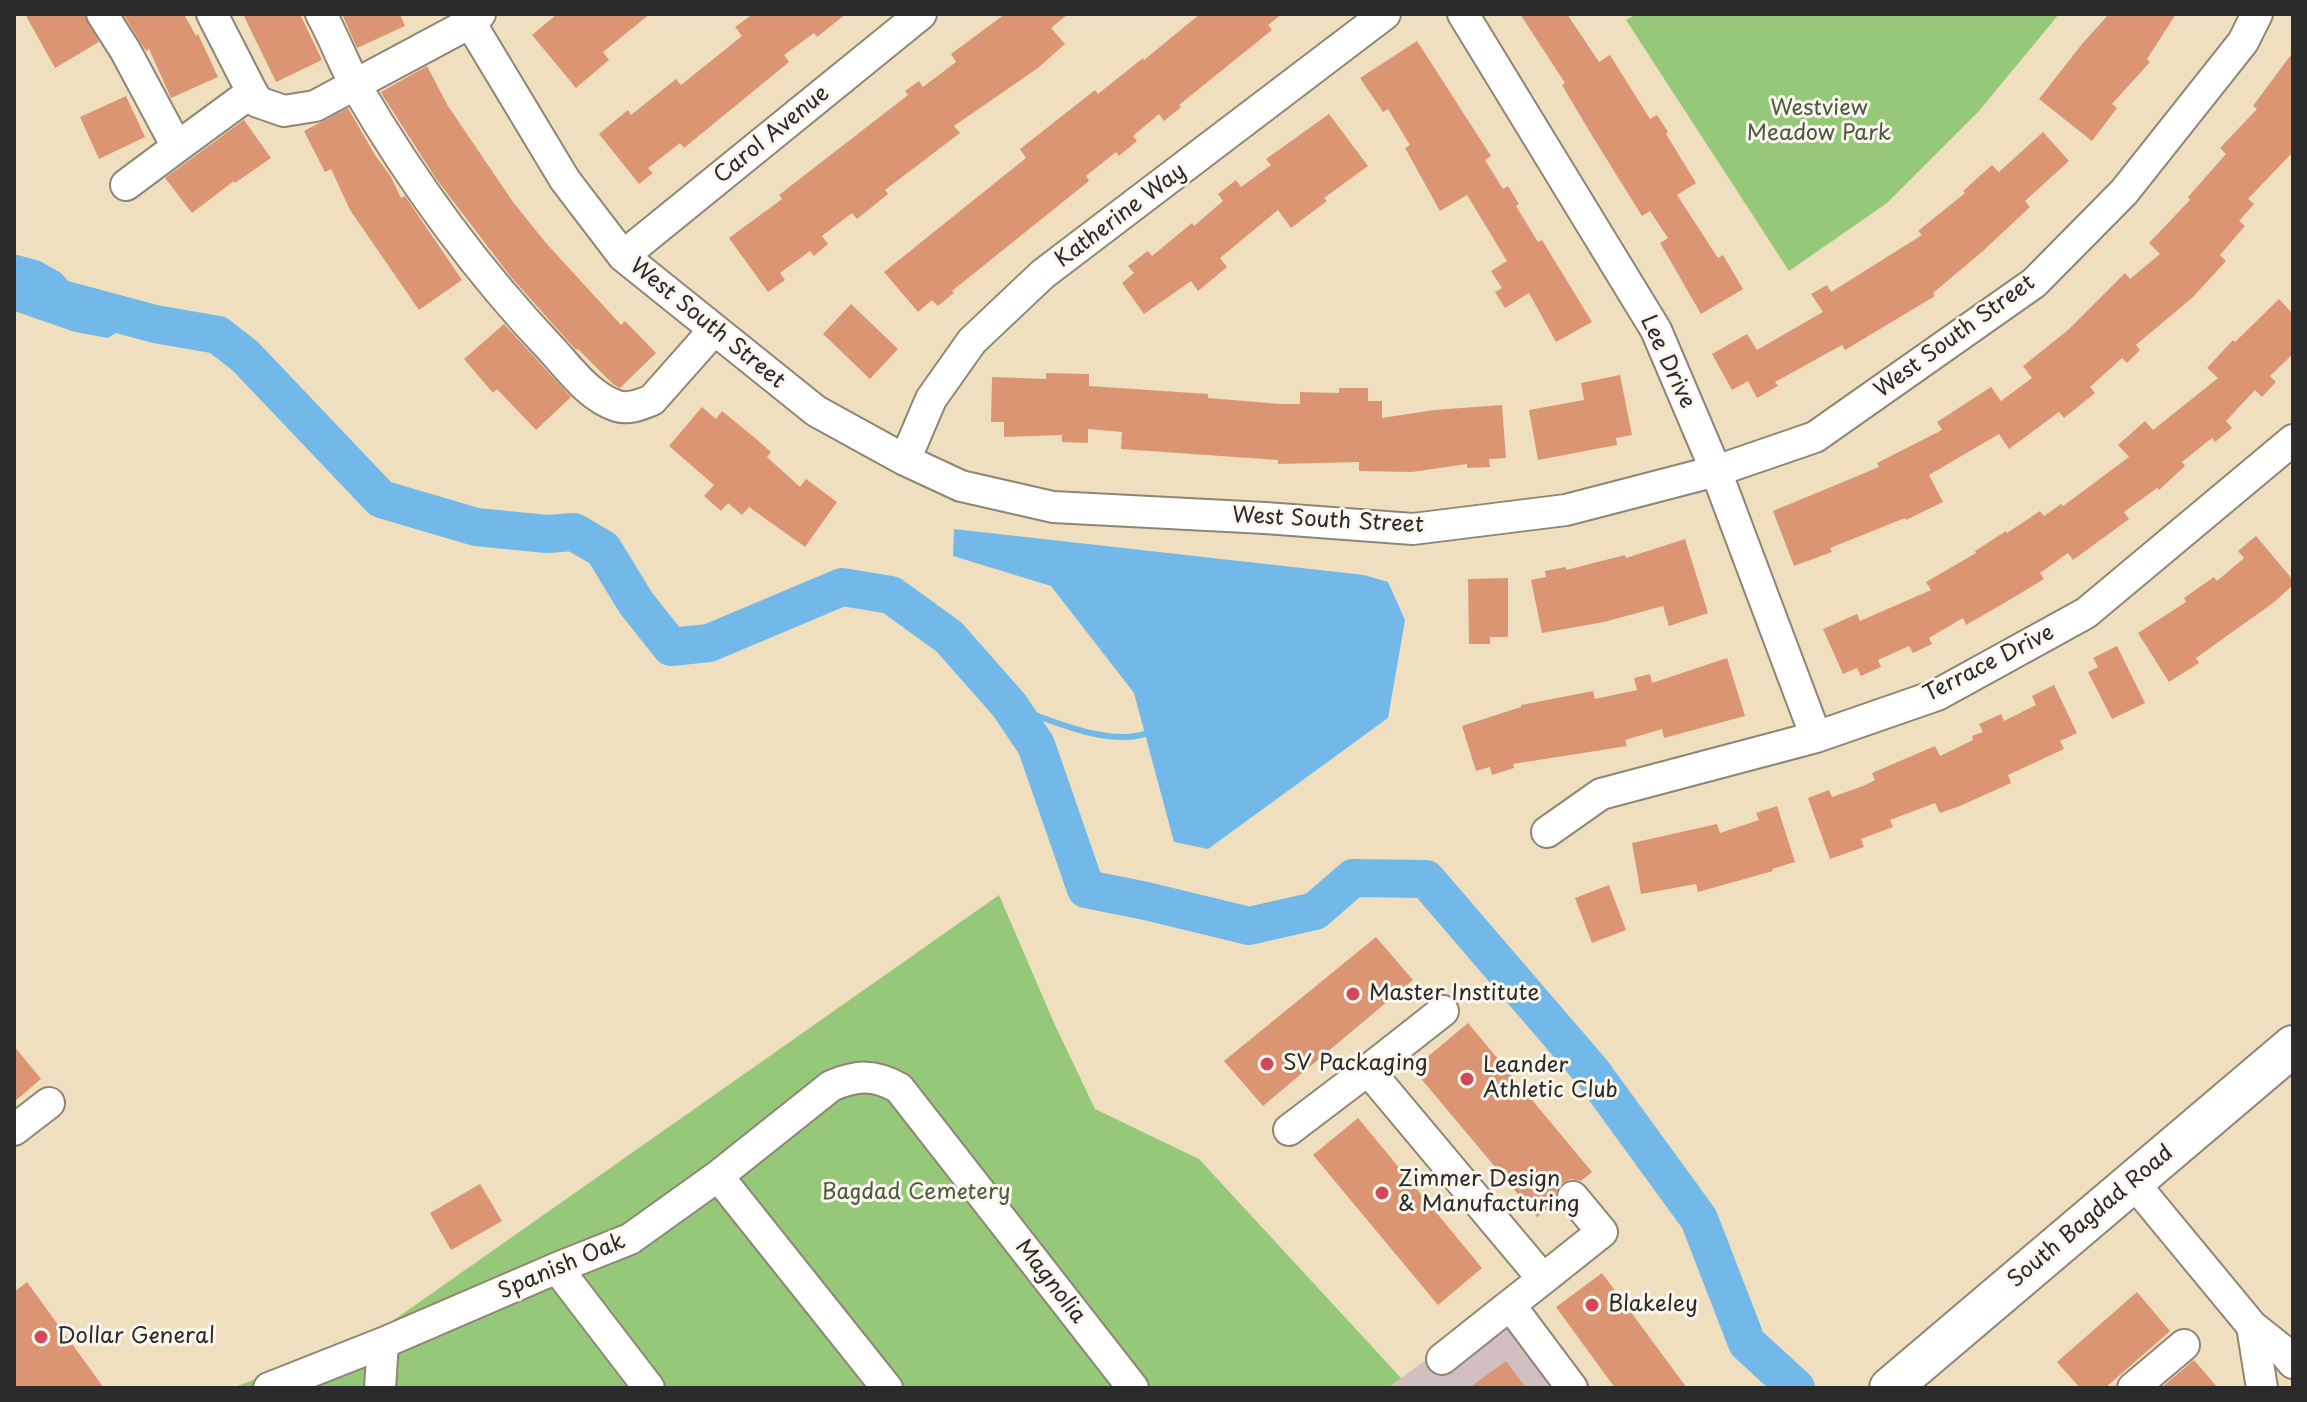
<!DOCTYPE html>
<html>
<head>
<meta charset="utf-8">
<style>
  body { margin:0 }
  #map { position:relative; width:2307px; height:1402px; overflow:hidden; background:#f0dfbf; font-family:"Playpen Sans",sans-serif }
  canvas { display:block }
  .frame { position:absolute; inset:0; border:16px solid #2b2b2b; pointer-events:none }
</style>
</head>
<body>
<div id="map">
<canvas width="2307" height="1402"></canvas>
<div class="frame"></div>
</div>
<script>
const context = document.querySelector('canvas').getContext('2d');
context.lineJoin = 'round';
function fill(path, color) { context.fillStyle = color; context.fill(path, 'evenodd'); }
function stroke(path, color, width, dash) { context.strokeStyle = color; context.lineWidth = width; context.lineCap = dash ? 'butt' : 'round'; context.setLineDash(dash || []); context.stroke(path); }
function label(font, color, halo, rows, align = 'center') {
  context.font = font + ' "Playpen Sans",sans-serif'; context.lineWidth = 6; context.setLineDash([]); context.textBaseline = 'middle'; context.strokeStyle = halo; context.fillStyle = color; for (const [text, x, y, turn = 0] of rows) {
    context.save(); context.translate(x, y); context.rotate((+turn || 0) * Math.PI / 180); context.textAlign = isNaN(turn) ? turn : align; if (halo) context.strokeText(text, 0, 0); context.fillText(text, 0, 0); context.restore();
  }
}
fill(new Path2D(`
  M1497 1309 1559 1388H1388L1401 1378Z`), '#d2bfc0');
fill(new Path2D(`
  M1636 14H2059L1979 111 1887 203 1789 271 1626 20Z
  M999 895 1054 1023 1095 1109 1199 1159 1401 1378 1388 1388H232L374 1334Z`), '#95c879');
fill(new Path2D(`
  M14 254 40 261 61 273 78 292 136 320 108 338 75 332 14 311Z
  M954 529 1364 575 1388 582 1405 620 1388 718 1208 849 1174 842 1134 693 1051 586 953 556Z`), '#72b9e9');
stroke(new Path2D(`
  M1009 705C1047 719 1112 749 1150 732`), '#72b9e9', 6);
stroke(new Path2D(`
  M14 286 155 324 218 335 245 356 381 499 476 527 547 534 574 532 603 549 636 603 671 647 709 643 842 587 891 595 949 637 1009 705 1036 745 1086 889 1146 901 1249 926 1315 911 1353 878 1426 879 1592 1072 1699 1219 1747 1343 1796 1388`), '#72b9e9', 38);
fill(new Path2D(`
  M25 14H84L99 42 55 68Z
  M123 14H184L196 36 198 34 218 77 171 98 149 49 146 51Z
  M243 14H300L322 60 276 82Z
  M342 14H400L405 26 357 48Z
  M557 14H650L603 52 609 60 576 88 532 35Z
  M753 14H846L817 37 814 33 784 55 789 62 684 148 680 143 648 168 653 173 639 184 599 134 628 110 631 115 676 79 681 85 742 36 735 27Z
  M1005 14H1068L1051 28 1065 44 1038 68 954 126 960 133 885 190 888 194 857 219 852 213 822 236 828 244 814 256 810 251 780 273 785 280 768 292 729 238 782 199 779 195 908 95 905 91 919 81 923 87 956 62 951 54Z
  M1200 14H1282L1268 25 1272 30 1179 105 1181 107 1164 121 1159 114 1133 136 1137 141 1119 156 1116 152 1086 176 1089 181 952 291 954 293 938 306 932 300 918 312 884 272 1026 158 1020 149 1095 90 1098 94 1143 58 1144 60Z
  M1520 14H1567L1599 62 1610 55 1650 119 1657 115 1668 132 1666 134 1696 183 1677 195 1718 258 1723 255 1743 289 1701 314 1660 243 1668 238 1650 211 1642 216 1591 134 1562 85 1565 83Z
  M2109 14H2176L2147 59 2150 62 2112 104 2117 108 2092 141 2039 99 2082 44Z
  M1417 41 1491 156 1485 160 1503 189 1508 186 1519 204 1516 206 1538 242 1542 240 1592 322 1556 342 1529 293 1505 308 1495 292 1502 288 1491 271 1507 261 1467 195 1440 211 1405 148 1410 145 1388 109 1383 112 1360 78Z
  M2293 52V152L2248 199 2254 204 2239 221 2245 226 2220 255 2226 261 2193 297 2136 345 2140 350 2127 363 2122 358 2090 387 2095 393 2064 418 2059 412 2009 449 1999 434 1929 475 1943 502 1906 520 1905 518 1830 548 1832 552 1794 566 1773 511 1879 467 1877 463 1942 430 1937 422 1991 387 2001 401 2032 378 2023 366 2068 330 2125 273 2130 279 2160 254 2149 243 2190 200 2188 197 2226 154 2220 148 2257 109 2253 106Z
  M427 66 448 106 513 202 546 243 621 325 625 321 656 353 620 388 613 384 578 349 576 350 511 277 437 180 383 96 381 92Z
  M126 96 145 137 99 159 80 117Z
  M348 108 375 155 391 177 401 198 405 196 462 280 419 310 350 210 331 169 325 172 304 131Z
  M1329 114 1368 166 1324 198 1327 201 1291 228 1278 210 1220 258 1227 267 1198 291 1191 281 1144 314 1122 283 1134 273 1128 266 1148 251 1152 256 1192 223 1194 226 1223 201 1218 194 1236 180 1241 187 1271 165 1266 159Z
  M244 120 271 158 235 183 234 181 192 213 165 178Z
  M2043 132 2069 161 2025 201 2030 207 1983 251 1933 293 1935 296 1845 350 1842 345 1775 382 1778 386 1757 398 1748 381 1732 390 1712 354 1747 334 1757 350 1823 312 1811 294 1827 285 1831 292 1922 235 1918 231 1965 193 1963 191 1992 165 1999 172Z
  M2279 299 2293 314V354L2270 376 2276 382 2262 397 2255 390 2226 421 2232 428 2215 442 2212 438 2182 462 2185 466 2159 490 2157 488 2124 512 2129 519 2073 560 2068 553 2040 573 2044 579 2006 602 1966 625 1963 618 1929 638 1932 644 1913 653 1909 646 1878 660 1881 667 1861 676 1857 668 1843 674 1823 629 1857 614 1860 621 1931 590 1926 582 1976 553 1975 551 2006 531 2007 533 2040 511 2044 516 2061 504 2063 506 2129 457 2118 445 2145 421 2153 430 2218 378 2207 368 2233 340 2235 342Z
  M851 304 898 349 870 379 823 334Z
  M504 324 571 397 536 430 497 389 493 393 464 359Z
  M1046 373 1089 374V386L1208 394V398L1280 404H1300V392L1339 393V388H1368V401H1382V418L1434 410 1502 405 1506 458 1489 459 1490 467 1467 468V464L1412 472 1359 471V462L1278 464V460L1121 449 1122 432 1088 429V443L1062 442V435L1004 437V422H991L992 377 1046 379Z
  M1620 375 1632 435 1616 438 1617 445 1538 460 1529 410 1584 400 1581 383Z
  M702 407 716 419 722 411 755 438 771 452 767 457 800 487 806 479 837 502 805 547 749 507 742 515 728 503 721 511 704 496 714 485 669 446Z
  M2256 536 2293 580V585L2273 603 2196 658 2199 663 2169 682 2138 633 2186 602 2184 598 2214 577 2217 581 2244 558 2238 551Z
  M1685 539 1708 613 1669 626 1663 606 1604 622 1542 633 1531 580 1546 577 1545 571 1566 567V570L1625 555 1626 558Z
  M1508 578V637H1490V644H1469L1468 579Z
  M2117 646 2145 703 2112 719 2088 672 2098 667 2093 658Z
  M1727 658 1745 716 1664 738 1662 729 1625 740 1627 746 1513 764 1514 768 1492 775 1490 767 1476 771 1462 726 1521 707V705L1593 691 1595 699 1637 690 1634 678 1650 674 1652 683Z
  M2054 685 2077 733 2060 741 2064 749 2008 775 2011 783 1960 806 1940 813 1935 803 1890 820 1893 827 1861 839 1864 847 1830 859 1808 798 1829 790 1832 797 1863 786 1875 780 1872 773 1935 746 1940 756 1973 740 1972 736 1983 732 1979 724 2001 714 2004 721 2036 705 2032 696Z
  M1777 806 1795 862 1772 869 1773 871 1698 892 1696 884 1641 894 1632 843 1717 824 1720 833 1759 820 1756 813Z
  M1609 885 1626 930 1592 943 1575 898Z
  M1376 937 1413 980 1263 1106 1224 1061Z
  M1468 1023 1592 1172 1581 1181 1571 1179 1562 1183 1556 1192V1202L1537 1217 1413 1069Z
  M14 1046 41 1079 14 1102Z
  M1358 1118 1482 1268 1438 1305 1313 1155Z
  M480 1184 502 1221 451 1250 430 1213Z
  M1602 1273 1687 1388H1615L1556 1307Z
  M27 1282 104 1388H14V1292Z
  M2137 1292 2170 1331 2105 1388H2080L2057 1362Z
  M2194 1360 2218 1388H2161Z
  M1506 1361 1526 1388H1469Z`), '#db9573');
const minor = new Path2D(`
  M102 14 125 50 177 147 252 92 258 102 284 111 315 106 470 23 480 14
  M212 14 252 92
  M321 14C334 37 343 63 356 86 412 182 476 270 553 351 571 371 590 397 617 406 629 410 642 404 652 400L714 330
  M465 14 565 180 623 256 816 411 905 460 961 486 1053 507 1265 518 1413 529 1566 510 1716 471 1815 437 2034 283 2124 192 2243 42 2257 14
  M1463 14 1656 330 1716 471 1816 737
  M126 185 177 147
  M623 256 921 14
  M905 460 931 399 972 341 1043 274 1385 14
  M1547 832 1601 794 1816 737 1937 695 2086 613 2293 440
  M1443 1011 1368 1070 1543 1279 1510 1305 1572 1388
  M14 1130 49 1103
  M1289 1130 1368 1070
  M718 1176 887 1388
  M2133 1182 2252 1326 2281 1349 2293 1363
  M557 1268 649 1388
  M1543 1279 1602 1232 1573 1197
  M2252 1326 2262 1388
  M1442 1359 1510 1305
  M269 1388 383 1343 557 1268 630 1239 718 1176 831 1086C857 1075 874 1074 899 1088L1133 1388
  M380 1388 383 1343
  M2133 1388 2184 1345`);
const major = new Path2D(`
  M1890 1388 2293 1046`);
stroke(minor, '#8e8575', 34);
stroke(major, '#8e8575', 44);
stroke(minor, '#fff', 30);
stroke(major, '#fff', 40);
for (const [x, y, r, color] of [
  [1353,994,8,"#d1495b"],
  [1267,1064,8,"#d1495b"],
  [1467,1079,8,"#d1495b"],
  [1382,1193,8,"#d1495b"],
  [1592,1305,8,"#d1495b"],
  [41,1337,8,"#d1495b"]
]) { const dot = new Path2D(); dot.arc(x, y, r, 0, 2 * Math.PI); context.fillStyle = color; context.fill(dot); stroke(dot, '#fbf7ec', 3); }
label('22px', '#4b5a42', '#fbf7ec', [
  ["Westview",1819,109],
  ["Meadow Park",1819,134],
  ["Bagdad Cemetery",916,1193]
]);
label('22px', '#2b2b2b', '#fbf7ec', [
  ["Carol Avenue",772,135,-39],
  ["Katherine Way",1121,216,-37],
  ["West South Street",707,324,39],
  ["West South Street",1955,337,-36],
  ["Lee Drive",1667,362,65],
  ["West South Street",1328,521,3],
  ["Terrace Drive",1989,664,-27],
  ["South Bagdad Road",2091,1217,-40],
  ["Spanish Oak",562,1267,-23],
  ["Magnolia",1050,1282,52]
]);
label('22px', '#2b2b2b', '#fbf7ec', [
  ["Master Institute",1369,994],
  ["SV Packaging",1283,1064],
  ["Leander",1483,1066],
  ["Athletic Club",1483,1091],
  ["Zimmer Design",1398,1180],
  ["& Manufacturing",1398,1205],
  ["Blakeley",1608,1305],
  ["Dollar General",57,1337]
], 'left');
</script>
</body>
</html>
